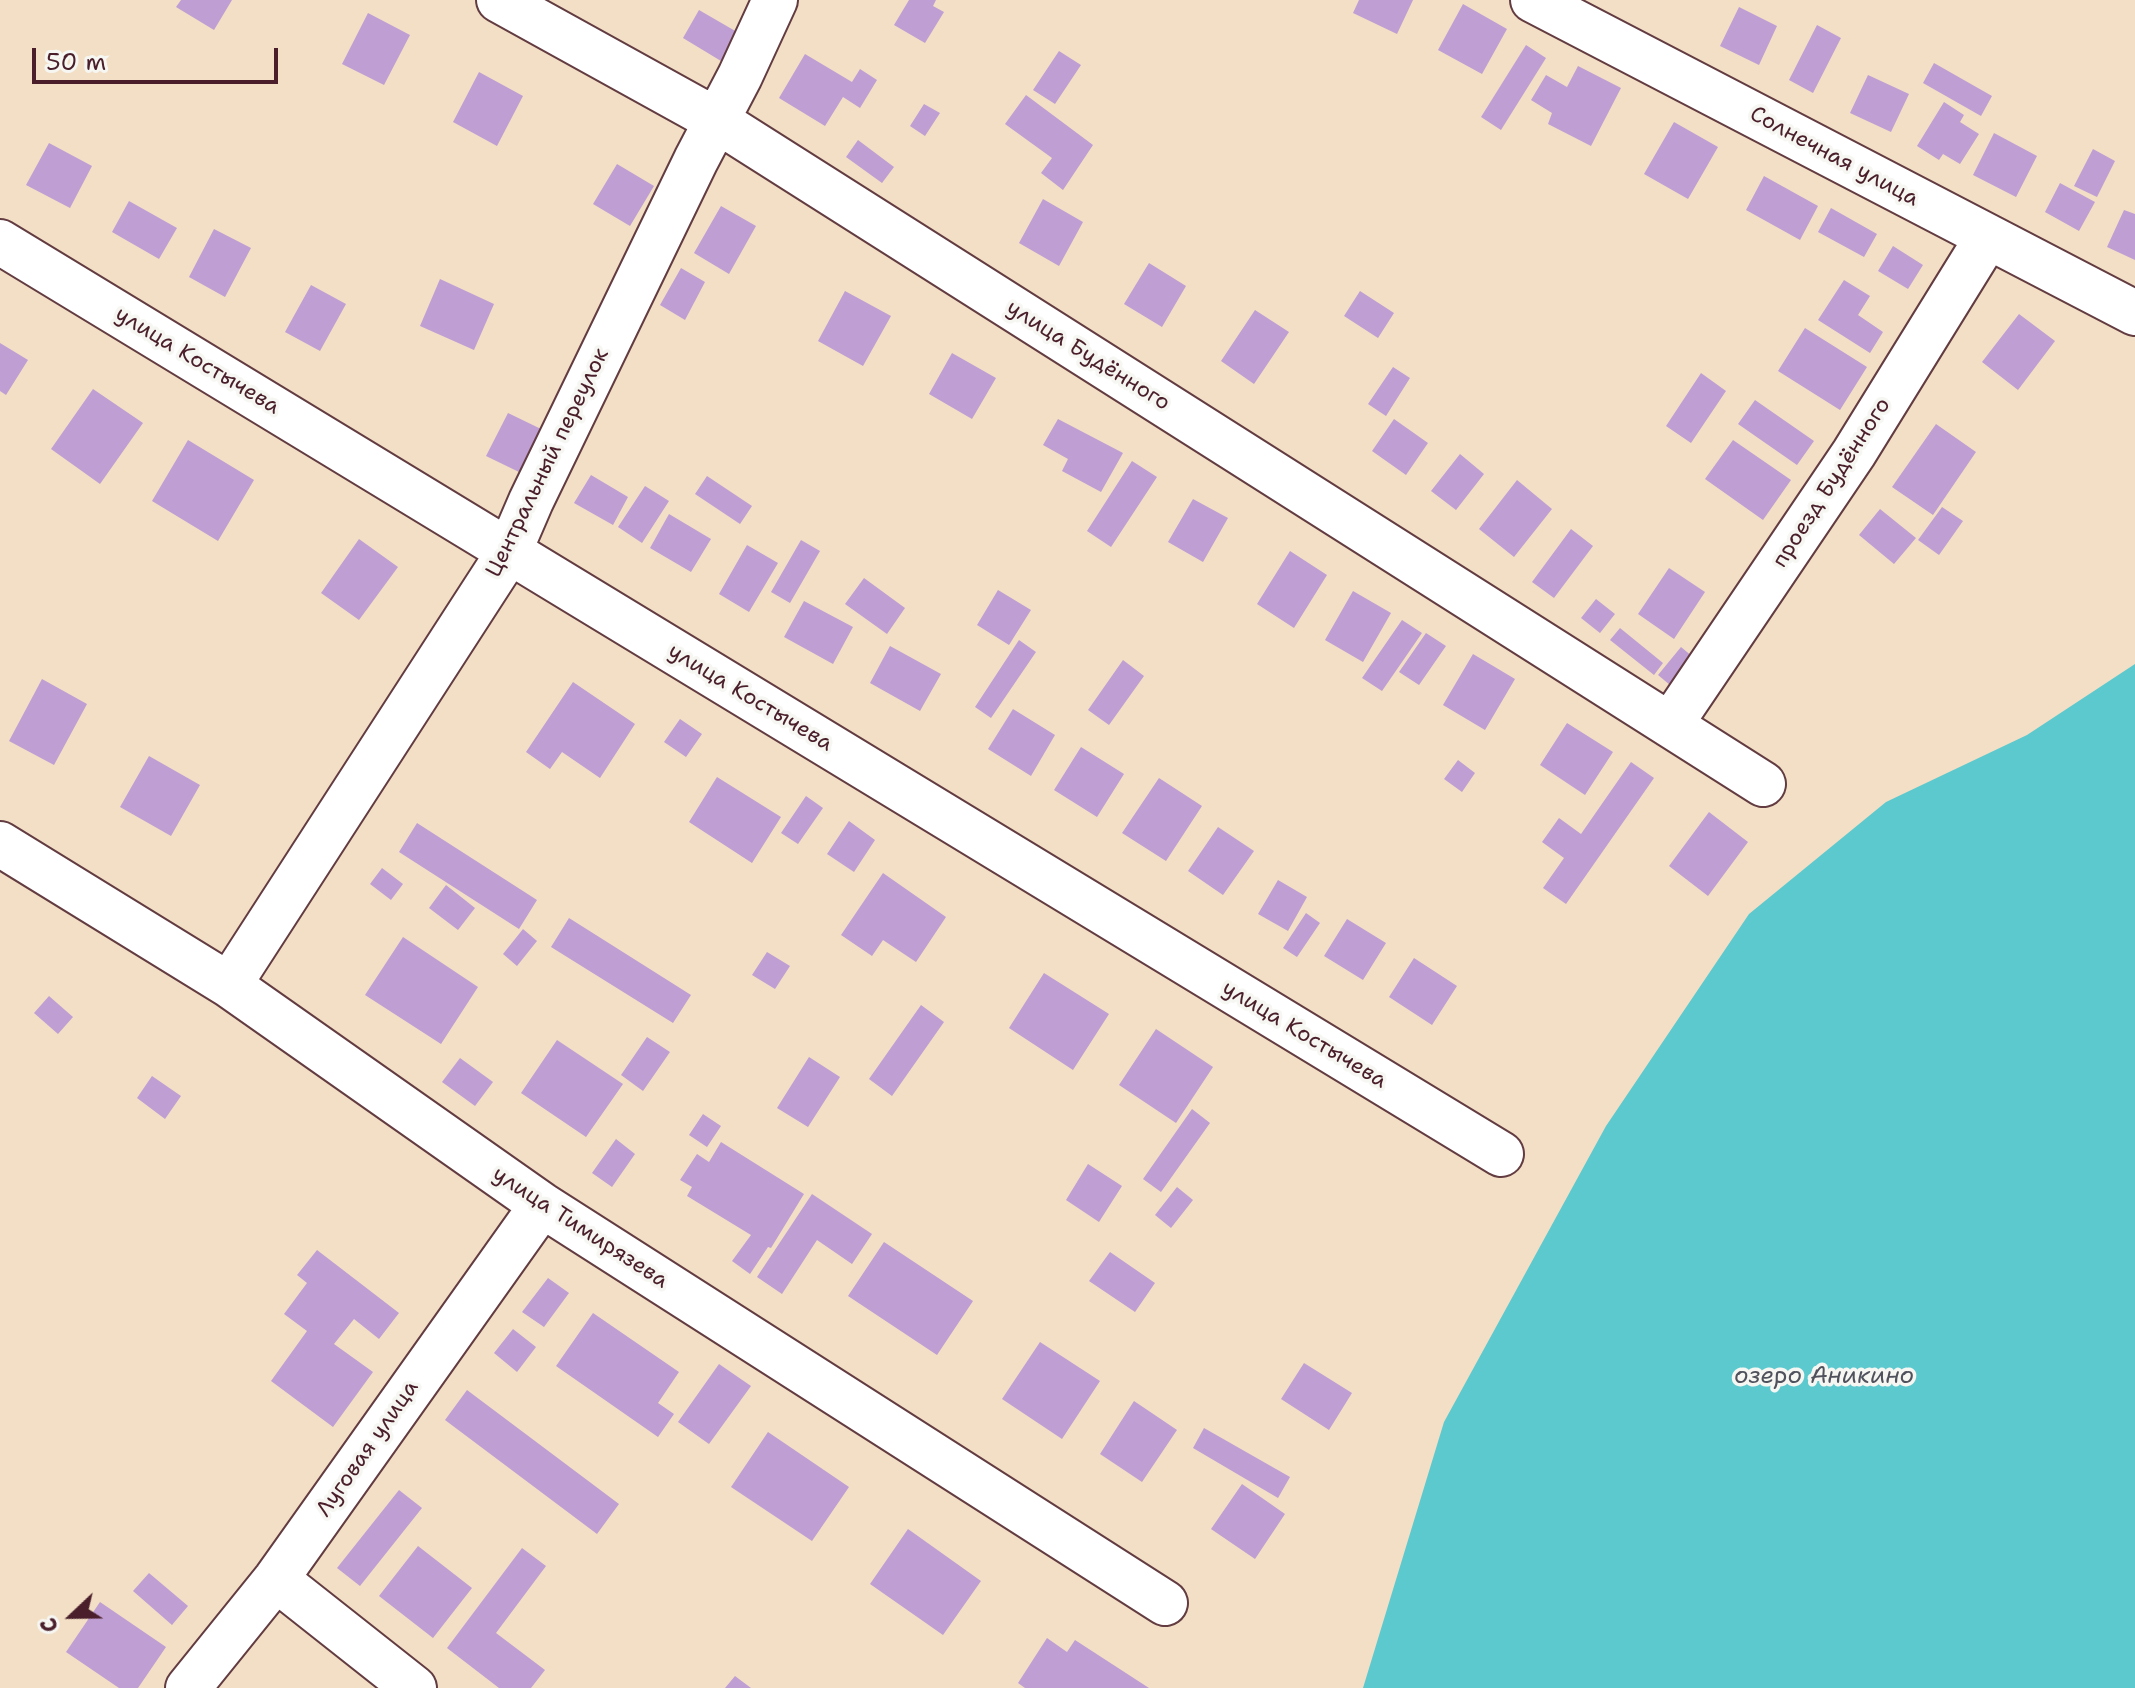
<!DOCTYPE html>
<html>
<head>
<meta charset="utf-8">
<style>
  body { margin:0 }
  #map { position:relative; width:2135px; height:1688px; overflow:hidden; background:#f2dfc5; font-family:"Shantell Sans",sans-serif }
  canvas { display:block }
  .north { position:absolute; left:32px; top:1576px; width:80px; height:80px; -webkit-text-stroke:6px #f6f6f2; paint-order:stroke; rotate:248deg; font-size:22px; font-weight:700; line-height:32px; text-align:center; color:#4a1f2b }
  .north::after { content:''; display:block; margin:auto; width:28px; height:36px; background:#4a1f2b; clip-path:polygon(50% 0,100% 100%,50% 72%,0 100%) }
  .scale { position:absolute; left:32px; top:48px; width:246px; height:36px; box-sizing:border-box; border:4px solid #4a1f2b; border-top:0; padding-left:10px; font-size:24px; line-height:28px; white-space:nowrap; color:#4a1f2b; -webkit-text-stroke:6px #f6f6f2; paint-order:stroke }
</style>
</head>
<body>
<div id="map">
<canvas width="2135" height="1688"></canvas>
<div class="north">С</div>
<div class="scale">50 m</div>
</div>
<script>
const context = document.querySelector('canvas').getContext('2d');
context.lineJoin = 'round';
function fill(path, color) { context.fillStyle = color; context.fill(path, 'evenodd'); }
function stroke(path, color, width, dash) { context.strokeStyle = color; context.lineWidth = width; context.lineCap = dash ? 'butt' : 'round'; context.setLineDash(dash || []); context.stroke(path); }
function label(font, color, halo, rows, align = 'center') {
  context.font = font + ' "Shantell Sans",sans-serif'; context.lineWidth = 7; context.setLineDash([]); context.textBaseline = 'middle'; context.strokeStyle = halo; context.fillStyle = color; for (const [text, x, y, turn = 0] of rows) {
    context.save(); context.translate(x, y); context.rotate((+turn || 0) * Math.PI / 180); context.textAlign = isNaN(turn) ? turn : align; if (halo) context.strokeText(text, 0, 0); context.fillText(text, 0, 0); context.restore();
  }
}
fill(new Path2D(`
  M2135 664V1688H1363L1444 1422 1606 1126 1749 914 1886 802 2027 735Z`), '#5cc9cf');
fill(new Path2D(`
  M181 0H232L214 30 176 7Z
  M909 0H936L933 6 944 12 925 43 894 25Z
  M1359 0H1413L1397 34 1353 13Z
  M1463 4 1507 29 1482 74 1438 50Z
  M1739 7 1777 26 1759 65 1720 46Z
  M699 10 737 32 721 61 683 38Z
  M368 13 410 35 384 85 342 64Z
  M1817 25 1841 38 1813 93 1789 80Z
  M1526 45 1546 58 1501 130 1481 117Z
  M1059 51 1081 65 1055 104 1033 90Z
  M805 54 852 82 860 69 877 80 860 108 843 97 825 126 779 98Z
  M1934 63 1992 96 1981 116 1923 83Z
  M1578 66 1621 88 1591 146 1548 124 1552 113 1531 100 1546 75 1567 87Z
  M479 72 523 96 497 146 453 122Z
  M1868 75 1909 94 1891 132 1850 113Z
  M1026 95 1093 145 1063 190 1041 173 1052 158 1005 124Z
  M1944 102 1964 115 1960 122 1979 134 1960 164 1943 154 1939 160 1917 146Z
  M924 104 940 113 925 136 910 126Z
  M1674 122 1718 147 1688 199 1644 174Z
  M1994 133 2037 156 2016 197 1973 175Z
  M858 140 894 167 882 183 846 157Z
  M49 143 92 166 70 208 26 185Z
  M2093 149 2115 161 2097 197 2074 186Z
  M617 164 654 186 630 226 593 204Z
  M1764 176 1818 206 1800 240 1746 210Z
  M2060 183 2095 202 2079 231 2045 212Z
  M1043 199 1083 222 1059 266 1019 243Z
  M129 201 177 228 159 259 112 232Z
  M721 206 756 226 729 274 694 253Z
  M1831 208 1877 234 1864 257 1818 232Z
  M2124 210 2135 214V260L2107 247Z
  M214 229 251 248 225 297 189 277Z
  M1893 246 1923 265 1908 289 1878 271Z
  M1149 263 1186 286 1162 327 1124 304Z
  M681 268 705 282 685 320 660 305Z
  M440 279 494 304 474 350 420 326Z
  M1844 280 1870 296 1858 315 1883 332 1870 353 1818 320Z
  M311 285 346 304 320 351 285 332Z
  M845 291 891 316 863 366 818 341Z
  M1360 291 1394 313 1378 338 1344 316Z
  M1255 310 1289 332 1254 384 1221 361Z
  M2019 314 2055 341 2018 390 1982 362Z
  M1805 328 1867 367 1840 410 1778 371Z
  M0 343 28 360 6 395 0 391Z
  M952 353 996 378 972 419 929 394Z
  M1393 367 1410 378 1386 416 1368 404Z
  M1701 373 1726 391 1691 443 1666 426Z
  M93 389 143 423 100 484 51 449Z
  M1755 400 1814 441 1797 465 1738 424Z
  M508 413 541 429 519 472 486 456Z
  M1058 419 1123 453 1101 492 1062 471 1068 459 1043 445Z
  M1394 419 1428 443 1406 475 1372 451Z
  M1936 424 1976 452 1933 515 1892 487Z
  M188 440 254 480 218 541 152 501Z
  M1733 440 1791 480 1763 520 1705 479Z
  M1460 454 1484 474 1456 510 1431 491Z
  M1132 461 1157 477 1111 547 1087 531Z
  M591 475 628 497 613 525 574 503Z
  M707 476 752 506 740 524 695 494Z
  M1517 480 1552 509 1514 557 1479 529Z
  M645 486 669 501 642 543 618 527Z
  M1193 499 1228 518 1203 562 1168 542Z
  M1942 507 1963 521 1939 555 1918 540Z
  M1880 509 1916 538 1894 564 1859 535Z
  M669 514 711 539 691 572 650 548Z
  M1571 529 1593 546 1554 598 1532 582Z
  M359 539 398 567 359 620 321 593Z
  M801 540 820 551 790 603 771 592Z
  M747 545 778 563 749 612 719 594Z
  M1290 551 1327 575 1294 628 1257 604Z
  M1669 568 1705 592 1674 639 1638 614Z
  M864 578 905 608 887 634 845 604Z
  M998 590 1031 610 1009 645 977 625Z
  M1353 591 1391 613 1363 662 1325 640Z
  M1596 599 1615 614 1600 633 1581 618Z
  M804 601 853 627 833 664 784 637Z
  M1402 620 1422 633 1382 691 1362 678Z
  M1620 628 1663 663 1654 675 1610 640Z
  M1426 633 1446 646 1419 685 1399 672Z
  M1019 640 1036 652 991 718 975 707Z
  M890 646 941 674 920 711 870 683Z
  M1681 647 1699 662 1676 690 1658 675Z
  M1473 654 1515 679 1485 730 1443 705Z
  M1123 660 1144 676 1109 725 1088 710Z
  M42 679 87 704 54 765 9 741Z
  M573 682 635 724 600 778 562 752 550 769 526 752Z
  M1013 709 1055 735 1031 776 988 749Z
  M680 719 702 734 686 757 664 742Z
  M1567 723 1613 752 1585 795 1540 765Z
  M1081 747 1124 774 1097 817 1054 790Z
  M149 756 200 785 171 836 120 807Z
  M1458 760 1475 773 1462 792 1444 779Z
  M1631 762 1654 778 1566 904 1543 888 1564 858 1542 842 1559 818 1581 834Z
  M717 777 781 817 752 863 689 822Z
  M1159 778 1202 806 1166 861 1122 833Z
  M806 796 823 808 798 844 781 833Z
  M1709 812 1748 842 1708 896 1669 866Z
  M849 821 875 840 854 872 827 854Z
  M417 823 537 900 519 929 399 852Z
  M1218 827 1254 851 1223 895 1188 871Z
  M382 868 403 884 391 900 370 884Z
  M883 873 946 917 916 962 883 940 872 956 841 935Z
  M1278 880 1307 897 1288 931 1258 914Z
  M446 885 475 908 458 930 429 908Z
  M1306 913 1320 923 1297 957 1283 948Z
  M569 918 691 995 673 1023 551 947Z
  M1347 919 1386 943 1363 980 1324 956Z
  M523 929 537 941 517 966 503 954Z
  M403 937 478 987 441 1044 365 995Z
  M767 952 790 966 775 989 752 975Z
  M1414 958 1457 986 1432 1025 1389 997Z
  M1044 973 1109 1014 1073 1070 1009 1028Z
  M49 996 73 1017 58 1034 34 1013Z
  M921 1005 944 1022 892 1096 869 1079Z
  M1156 1029 1213 1067 1176 1123 1119 1085Z
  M647 1037 670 1052 643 1091 621 1075Z
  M557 1040 623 1084 586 1137 521 1093Z
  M809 1057 840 1077 808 1127 777 1108Z
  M460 1058 493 1082 475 1106 442 1082Z
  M152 1076 181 1096 165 1119 137 1098Z
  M1192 1109 1210 1123 1161 1192 1143 1179Z
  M703 1114 721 1126 707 1147 689 1135Z
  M616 1139 635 1154 612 1187 592 1173Z
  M721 1142 804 1194 771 1248 768 1247 750 1274 732 1261 751 1235 687 1196 692 1187 680 1180 697 1154 709 1162Z
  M1088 1164 1122 1186 1099 1222 1066 1200Z
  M1177 1187 1193 1200 1171 1228 1155 1215Z
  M812 1194 872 1234 852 1264 817 1240 782 1294 757 1277Z
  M884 1242 973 1301 937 1355 848 1296Z
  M317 1250 399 1313 379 1339 354 1319 334 1344 373 1372 333 1427 271 1381 307 1331 284 1314 307 1283 297 1275Z
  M1110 1252 1155 1283 1135 1312 1089 1281Z
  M548 1278 569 1293 544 1327 522 1312Z
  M593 1313 679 1372 658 1403 674 1414 658 1437 556 1366Z
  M513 1329 536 1347 517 1372 494 1353Z
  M1040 1342 1100 1381 1062 1439 1002 1399Z
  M1304 1363 1352 1393 1329 1430 1281 1399Z
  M719 1364 751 1386 709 1444 678 1422Z
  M467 1390 619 1504 597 1534 445 1420Z
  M1134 1401 1177 1430 1142 1482 1100 1454Z
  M1204 1428 1290 1477 1278 1498 1193 1448Z
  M768 1432 849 1487 812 1541 731 1487Z
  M1242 1484 1285 1514 1255 1559 1211 1529Z
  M399 1490 422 1508 360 1586 337 1568Z
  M908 1529 981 1581 943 1635 870 1584Z
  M418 1546 472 1588 433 1638 379 1596Z
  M522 1548 546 1566 496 1633 545 1670 531 1688H499L447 1648Z
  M149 1573 188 1606 172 1625 133 1591Z
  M100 1602 166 1647 138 1688H119L66 1652Z
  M1047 1638 1067 1652 1075 1640 1149 1688H1025L1018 1683Z
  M735 1676 751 1688H725Z`), '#bf9ed4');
const minor = new Path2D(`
  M499 0 716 120 1763 784
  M1533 0 2135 313
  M0 242 1501 1154
  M1670 725 1854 453 1987 238
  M0 844 229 985 542 1205 1165 1603
  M229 985 509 552 531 501 696 160 740 76 775 0
  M276 1579 414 1688
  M188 1688 276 1579 542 1205`);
stroke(minor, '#633c42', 48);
stroke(minor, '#fff', 44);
label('22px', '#4a1f2b', '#f6f6f2', [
  ["Солнечная улица",1834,157,28],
  ["улица Будённого",1088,356,32],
  ["улица Костычева",197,361,31],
  ["Центральный переулок",548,463,-64],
  ["проезд Будённого",1832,483,-57],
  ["улица Костычева",750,698,31],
  ["улица Костычева",1304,1035,31],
  ["улица Тимирязева",580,1228,33],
  ["Луговая улица",368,1449,-55]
]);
label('italic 24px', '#4f525c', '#f6f6f2', [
  ["озеро Аникино",1824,1377]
]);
</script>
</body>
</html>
